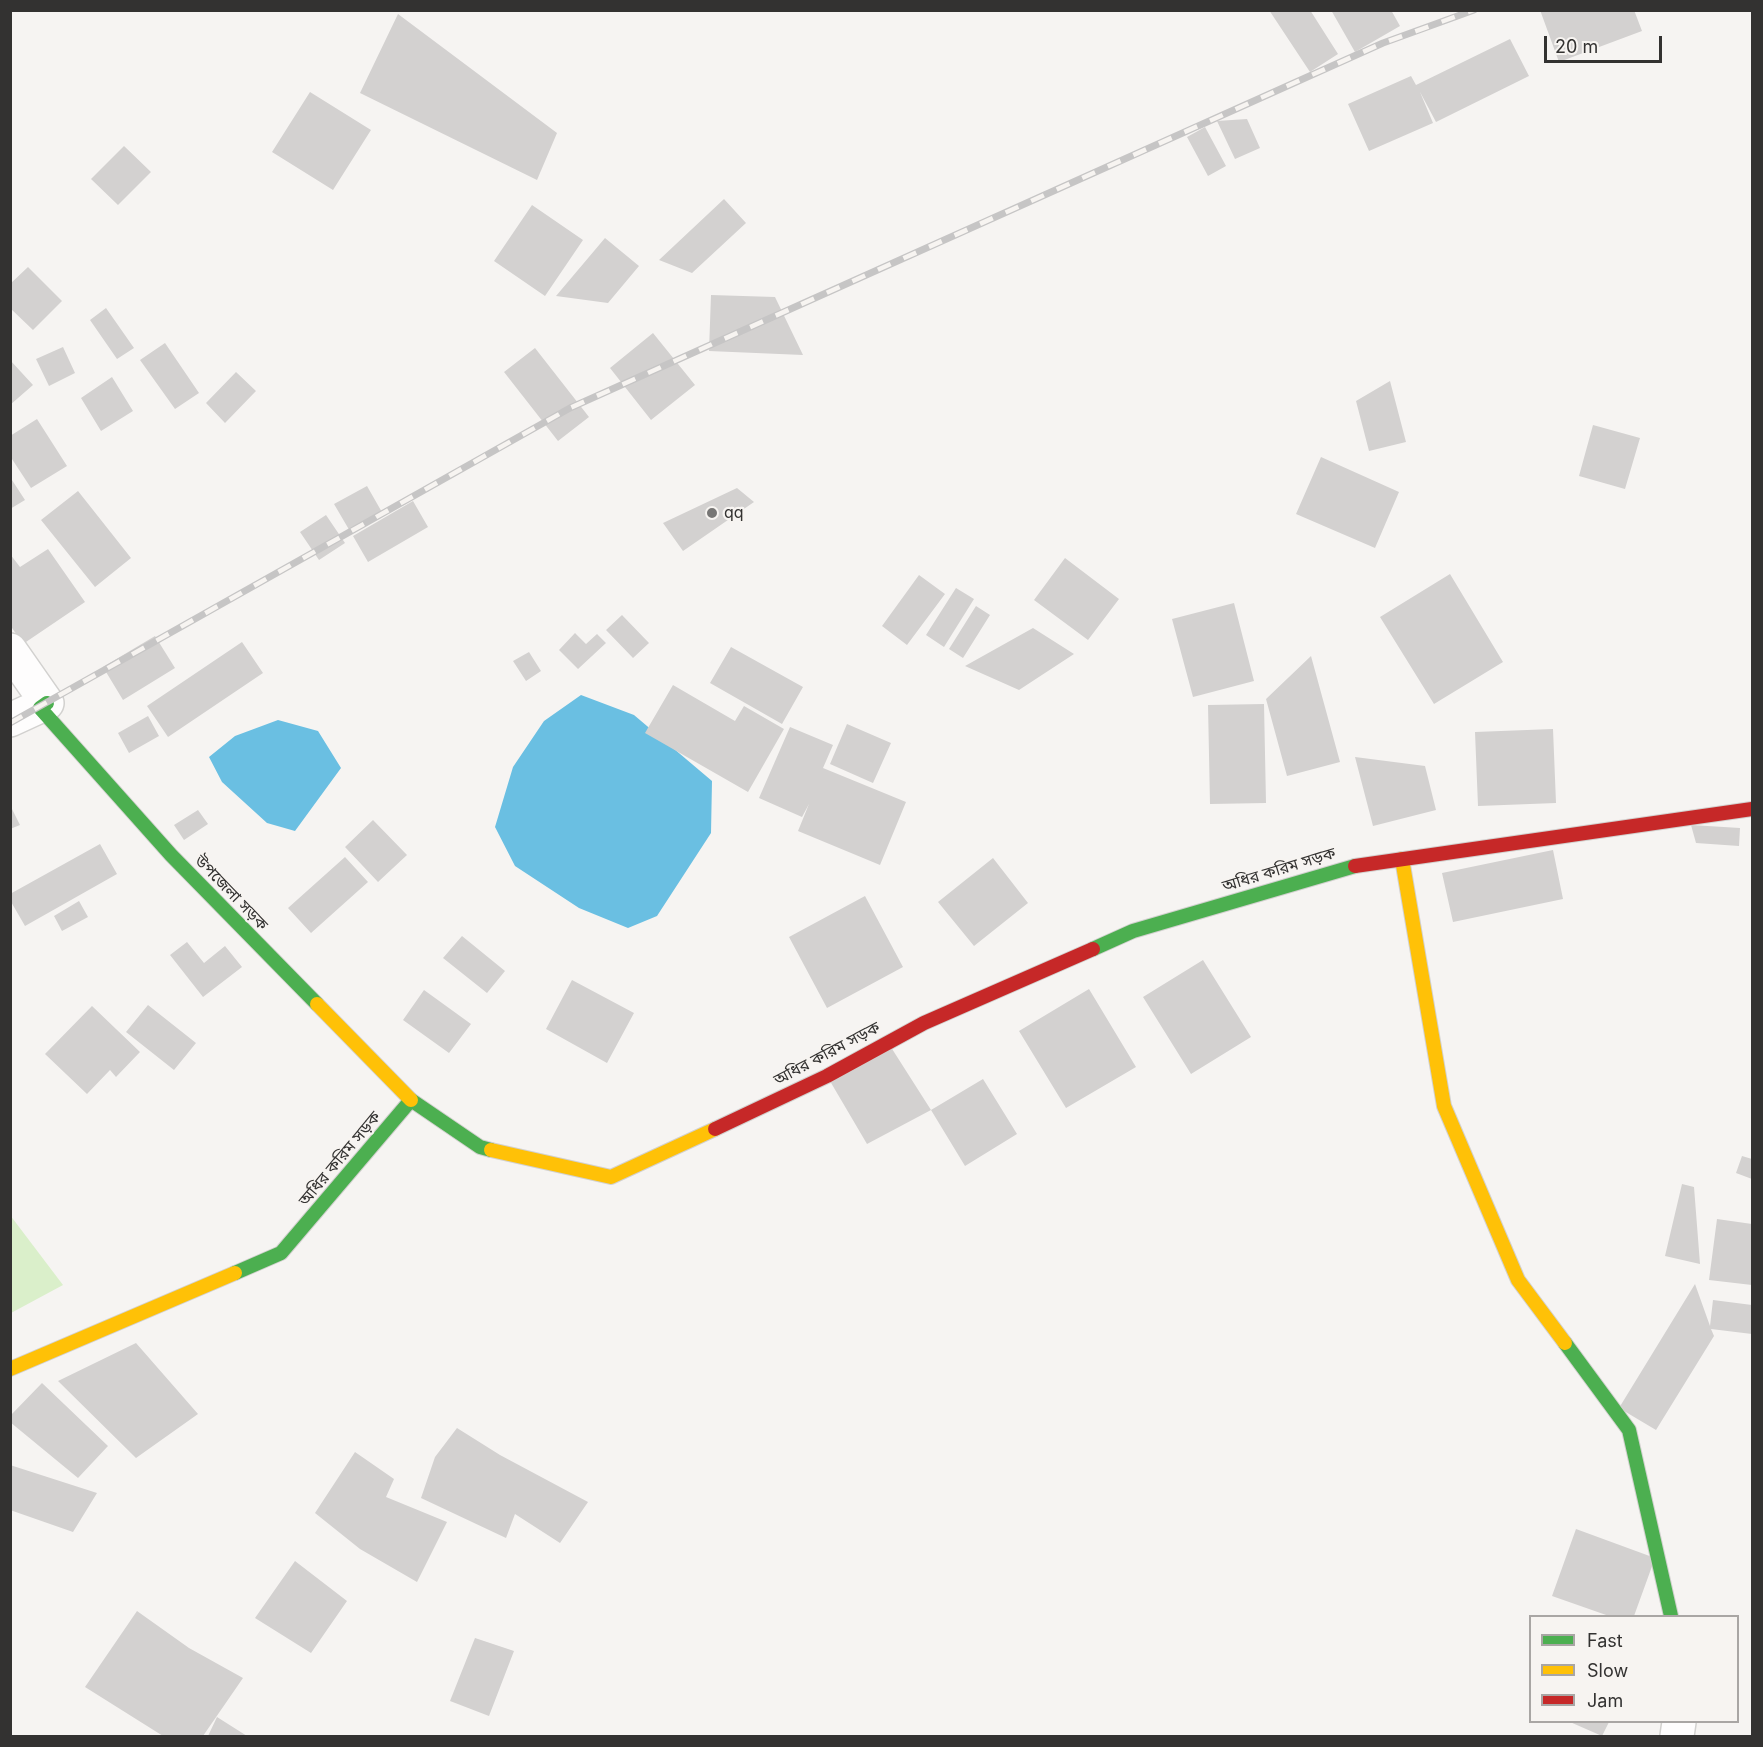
<!DOCTYPE html>
<html>
<head>
<meta charset="utf-8">
<style>
  body { margin:0 }
  #map { position:relative; width:1763px; height:1747px; overflow:hidden; background:#f6f4f2; font-family:Inter,sans-serif }
  canvas { display:block }
  .frame { position:absolute; inset:0; border:12px solid #333231; pointer-events:none }
  .legend { position:absolute; left:1529px; top:1615px; width:210px; height:108px; box-sizing:border-box; background:#f7f4f1; border:2px solid #a9a6a4; margin:0; padding:8px 10px; list-style:none; font-size:18px; color:#333231 }
  .legend li { display:flex; align-items:center; gap:12px; height:30px }
  .legend b { width:30px; border:2px solid #a9a6a4 }
  .scale { position:absolute; left:1544px; top:36px; width:118px; height:27px; box-sizing:border-box; border:3px solid #333231; border-top:0; padding-left:8px; font-size:18px; line-height:21px; white-space:nowrap; color:#333231; -webkit-text-stroke:4px #f7f4f1; paint-order:stroke }
</style>
</head>
<body>
<div id="map">
<canvas width="1763" height="1747"></canvas>
<div class="frame"></div>
<ul class="legend">
<li><b style="height:8px;background:#4caf50"></b>Fast</li>
<li><b style="height:8px;background:#ffc107"></b>Slow</li>
<li><b style="height:8px;background:#c62828"></b>Jam</li>
</ul>
<div class="scale">20 m</div>
</div>
<script>
const context = document.querySelector('canvas').getContext('2d');
context.lineJoin = 'round';
function fill(path, color) { context.fillStyle = color; context.fill(path, 'evenodd'); }
function stroke(path, color, width, dash) { context.strokeStyle = color; context.lineWidth = width; context.lineCap = dash ? 'butt' : 'round'; context.setLineDash(dash || []); context.stroke(path); }
function label(font, color, halo, rows, align = 'center') {
  context.font = font + ' Inter,"Noto Sans Bengali",sans-serif'; context.lineWidth = 4.5; context.setLineDash([]); context.textBaseline = 'middle'; context.strokeStyle = halo; context.fillStyle = color; for (const [text, x, y, turn = 0] of rows) {
    context.save(); context.translate(x, y); context.rotate((+turn || 0) * Math.PI / 180); context.textAlign = isNaN(turn) ? turn : align; if (halo) context.strokeText(text, 0, 0); context.fillText(text, 0, 0); context.restore();
  }
}
fill(new Path2D(`
  M10 1215 63 1285 11 1313H10Z`), '#daefca');
fill(new Path2D(`
  M581 695 634 715 712 781 711 833 657 916 628 928 579 908 515 866 495 827 513 767 544 721Z
  M278 720 318 731 341 768 295 831 267 823 222 782 209 757 235 736Z`), '#6abfe2');
fill(new Path2D(`
  M1269 10H1310L1338 54 1310 72Z
  M1331 10H1391L1400 26 1355 52Z
  M1540 10H1634L1642 31 1559 62Z
  M398 14 557 133 537 180 360 93Z
  M1510 39 1529 76 1436 122 1420 92 1433 123 1369 151 1348 104 1411 76 1416 85Z
  M310 92 371 130 333 190 272 152Z
  M1247 119 1260 148 1235 159 1217 121Z
  M1205 127 1226 166 1208 176 1187 137Z
  M124 146 151 172 118 205 91 179Z
  M724 199 746 223 692 273 659 260Z
  M532 205 583 240 545 296 494 261Z
  M605 238 639 266 608 303 556 296Z
  M28 267 62 301 33 330 10 308V284Z
  M711 295 775 297 803 355 709 351Z
  M106 308 134 348 117 359 90 320Z
  M653 333 695 385 651 420 610 368Z
  M165 343 199 393 175 409 140 360Z
  M63 347 75 373 49 386 36 359Z
  M535 348 589 417 558 441 504 372Z
  M10 360 33 385 10 405Z
  M236 372 256 391 225 423 206 403Z
  M112 377 133 411 101 431 81 398Z
  M1390 381 1406 442 1369 451 1356 401Z
  M37 419 67 466 31 488 10 456V436Z
  M1593 425 1640 438 1625 489 1579 476Z
  M1321 457 1399 492 1375 548 1296 514Z
  M10 477 25 500 10 509Z
  M367 486 383 514 351 533 334 504Z
  M737 488 754 502 683 551 663 523Z
  M78 491 131 558 95 587 41 520Z
  M413 501 428 527 368 562 353 536Z
  M326 515 345 543 319 560 300 532Z
  M48 549 85 602 23 644 10 625V554L20 567Z
  M1065 558 1119 599 1088 640 1034 600Z
  M1450 574 1503 662 1434 704 1380 617Z
  M919 575 945 594 907 645 882 626Z
  M956 588 974 599 944 647 926 635Z
  M1234 603 1254 681 1193 697 1172 619Z
  M976 606 990 615 963 658 949 649Z
  M622 615 649 643 633 658 606 630Z
  M1033 628 1074 654 1019 690 965 666Z
  M575 633 586 644 597 634 606 643 578 669 559 650Z
  M155 636 175 668 123 700 103 667Z
  M242 642 263 673 168 737 147 706Z
  M731 647 803 687 782 724 710 683Z
  M529 652 541 671 526 681 513 661Z
  M1311 656 1340 762 1287 776 1266 699Z
  M673 685 735 721 744 706 784 729 748 792 645 733Z
  M1264 704 1266 803 1210 804 1208 705Z
  M148 716 159 736 129 753 118 733Z
  M847 724 891 743 873 783 830 764Z
  M790 727 833 745 823 768 906 802 880 865 798 831 809 804 802 817 759 798Z
  M1553 729 1556 803 1478 806 1475 732Z
  M1355 757 1425 766 1436 810 1373 826Z
  M10 805 20 825 10 829Z
  M198 810 208 824 184 840 174 825Z
  M373 820 407 855 378 882 345 847Z
  M1691 825 1740 828 1739 846 1696 843Z
  M100 844 117 874 25 926 10 900V894Z
  M1553 850 1563 899 1453 922 1442 873Z
  M345 857 368 882 311 933 288 908Z
  M993 858 1028 903 974 946 938 902Z
  M865 896 903 967 827 1008 789 937Z
  M79 901 88 917 62 931 54 916Z
  M462 936 505 971 487 993 443 958Z
  M187 942 204 963 225 946 242 967 203 997 170 955Z
  M1203 960 1251 1037 1191 1074 1143 997Z
  M572 980 634 1013 607 1063 546 1029Z
  M1089 989 1136 1067 1066 1108 1019 1031Z
  M424 990 471 1024 449 1053 403 1020Z
  M148 1005 196 1043 174 1070 126 1032Z
  M92 1006 140 1052 116 1077 110 1070 87 1094 45 1054Z
  M887 1041 931 1110 867 1144 827 1076Z
  M983 1079 1017 1134 965 1166 931 1110Z
  M1742 1156 1752 1159V1179L1736 1173Z
  M1682 1184 1694 1187 1700 1264 1665 1256Z
  M1717 1219 1752 1224V1285L1709 1280Z
  M1695 1284 1710 1326 1713 1300 1752 1305V1334L1711 1329 1714 1336 1656 1430 1619 1408Z
  M136 1343 198 1414 136 1458 58 1381Z
  M42 1383 108 1446 78 1478 10 1422V1416Z
  M457 1428 500 1455 588 1502 560 1543 515 1514 506 1538 421 1498 435 1457Z
  M355 1452 394 1479 386 1497 447 1522 417 1582 360 1549 315 1513Z
  M10 1465 97 1493 73 1532 10 1510Z
  M1576 1529 1655 1558 1634 1616H1609L1552 1596Z
  M295 1561 347 1601 311 1653 255 1618Z
  M137 1611 189 1648 243 1678 203 1736H163L85 1687Z
  M475 1638 514 1651 489 1716 450 1701Z
  M217 1717 247 1736H208Z
  M1570 1722H1609L1602 1736Z`), '#d3d1d0');
const street = new Path2D(`
  M10 650 47 703 10 720
  M1677 1736 1679 1722`);
const fast = new Path2D(`
  M47 703 40 708 171 855 317 1004
  M1093 949 1133 931 1355 866
  M235 1273 281 1253 411 1100 480 1147 491 1150
  M1565 1343 1629 1430 1671 1616`);
const slow = new Path2D(`
  M1402 859 1444 1106 1518 1280 1565 1343
  M317 1004 411 1100
  M491 1150 611 1177 715 1129
  M10 1369 235 1273`);
const jam = new Path2D(`
  M1355 866 1752 809
  M715 1129 827 1076 924 1023 1093 949`);
stroke(street, '#d2d1cf', 36);
stroke(fast, '#d2d1cf', 16);
stroke(slow, '#d2d1cf', 16);
stroke(jam, '#d2d1cf', 16);
stroke(street, '#fefdfd', 33);
stroke(fast, '#4caf50', 14);
stroke(slow, '#ffc107', 14);
stroke(jam, '#c62828', 14);
const rail = new Path2D(`
  M10 723 570 408 1383 43 1474 10`);
stroke(rail, '#c6c5c5', 7);
stroke(rail, '#f7f4f1', 4.5, [14]);
for (const [x, y, r, color] of [
  [712,513,6,"#777675"]
]) { const dot = new Path2D(); dot.arc(x, y, r, 0, 2 * Math.PI); context.fillStyle = color; context.fill(dot); stroke(dot, '#f7f4f1', 2); }
label('16px', '#333231', '#f7f4f1', [
  ["qq",724,513]
], 'left');
label('16px', '#333231', '#f7f4f1', [
  ["অধির করিম সড়ক",1279,870,-17],
  ["উপজেলা সড়ক",231,893,46],
  ["অধির করিম সড়ক",827,1054,-28],
  ["অধির করিম সড়ক",340,1159,-50]
]);
</script>
</body>
</html>
